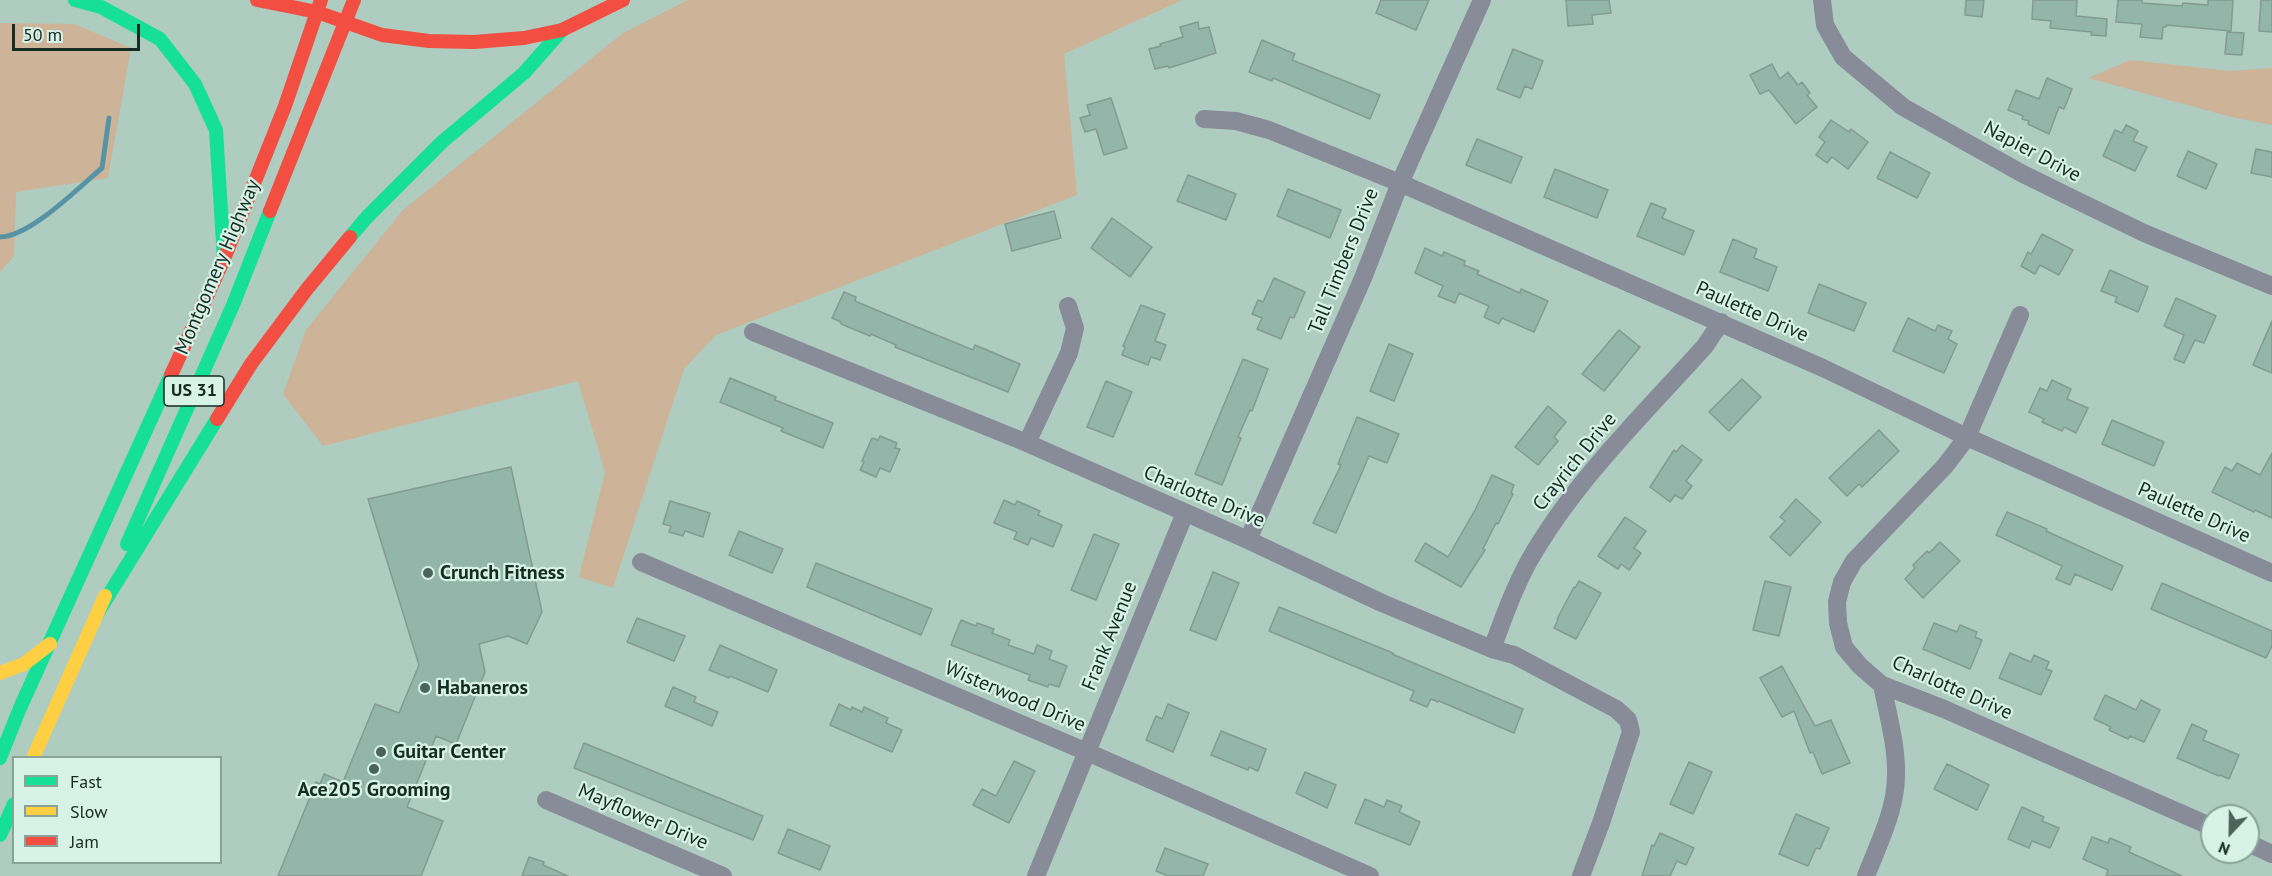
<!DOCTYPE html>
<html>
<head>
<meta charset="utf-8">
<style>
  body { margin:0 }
  #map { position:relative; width:2272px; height:876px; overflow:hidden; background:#aeccc0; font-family:"PT Sans",sans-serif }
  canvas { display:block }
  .legend { position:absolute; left:12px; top:756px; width:210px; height:108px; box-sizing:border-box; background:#d7f2e7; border:2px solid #89a399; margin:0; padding:8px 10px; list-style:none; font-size:18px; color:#152c24 }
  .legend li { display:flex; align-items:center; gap:12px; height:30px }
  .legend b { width:30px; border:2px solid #89a399 }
  .north { position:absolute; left:2200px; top:804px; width:60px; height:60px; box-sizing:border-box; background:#d7f2e7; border:2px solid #89a399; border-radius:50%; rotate:202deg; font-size:16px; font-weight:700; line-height:24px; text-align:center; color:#152c24 }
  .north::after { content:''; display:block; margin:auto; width:21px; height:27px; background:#4b645b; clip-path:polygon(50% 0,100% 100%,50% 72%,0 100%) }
  .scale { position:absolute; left:12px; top:24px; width:128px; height:27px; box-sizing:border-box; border:3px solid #152c24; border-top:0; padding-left:8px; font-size:18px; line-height:21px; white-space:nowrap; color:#152c24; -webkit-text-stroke:4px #d7f2e7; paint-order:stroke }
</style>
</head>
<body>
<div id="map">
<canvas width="2272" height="876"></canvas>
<ul class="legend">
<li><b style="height:8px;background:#16e098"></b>Fast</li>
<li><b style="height:8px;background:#ffcf43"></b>Slow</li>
<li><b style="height:8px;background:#f24e42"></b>Jam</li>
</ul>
<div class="north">N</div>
<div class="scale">50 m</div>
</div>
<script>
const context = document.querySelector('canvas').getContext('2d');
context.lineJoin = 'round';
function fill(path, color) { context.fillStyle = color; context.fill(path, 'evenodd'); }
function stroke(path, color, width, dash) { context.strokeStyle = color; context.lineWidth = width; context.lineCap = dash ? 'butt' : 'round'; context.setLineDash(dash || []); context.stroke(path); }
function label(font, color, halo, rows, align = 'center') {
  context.font = font + ' "PT Sans",sans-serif'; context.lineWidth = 4.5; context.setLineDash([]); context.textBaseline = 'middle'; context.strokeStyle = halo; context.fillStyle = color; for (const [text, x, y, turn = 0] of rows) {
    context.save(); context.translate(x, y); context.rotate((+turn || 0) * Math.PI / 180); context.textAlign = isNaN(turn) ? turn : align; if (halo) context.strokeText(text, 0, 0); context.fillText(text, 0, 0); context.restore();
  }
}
fill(new Path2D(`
  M688 0H1182L1064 54 1077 195 716 335 684 369 613 588 579 577 605 472 578 381 323 446 283 394 306 330 403 210 623 33Z
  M0 23 74 24 131 48 108 178 16 192 14 256 0 272Z
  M2130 60 2229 71 2272 68V125L2231 117 2088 78Z`), '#cdb398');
stroke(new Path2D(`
  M0 237C30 237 79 187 102 168L109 118`), '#5694a5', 5);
const building = new Path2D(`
  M1381 0H1429L1416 30 1376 13Z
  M1566 0H1609L1611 13 1592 15 1593 24 1568 26Z
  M1966 0H1984L1982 17 1965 15Z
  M2033 0H2077L2076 16 2107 19 2106 36 2091 35 2092 32 2050 28 2051 21 2032 19Z
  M2118 0H2142V3L2182 6 2183 3 2208 5V0H2233L2231 31 2166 25V27H2163L2162 39 2140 37 2142 24 2116 22Z
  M2261 0H2272V32L2259 31Z
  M1198 22 1199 29 1209 27 1216 53 1169 68 1168 66 1155 69 1149 49 1161 46 1160 44 1183 37 1180 27Z
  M2227 32 2244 33 2242 55 2225 54Z
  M1262 40 1295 54 1292 60 1380 95 1370 119 1273 78 1272 81 1249 72Z
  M1513 49 1543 61 1532 89 1525 86 1520 98 1497 89Z
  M1772 64 1780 79 1788 72 1798 85 1802 82 1810 93 1807 95 1817 107 1796 124 1769 90 1760 94 1750 75Z
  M2047 78 2072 89 2064 109 2059 107 2049 134 2028 124 2029 121 2022 119 2023 116 2008 110 2016 90 2039 99Z
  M1111 98 1127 148 1104 155 1096 129 1085 132 1080 118 1090 115 1087 105Z
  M1831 120 1849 132 1851 129 1868 142 1848 169 1832 157 1827 163 1816 155 1825 142 1819 137Z
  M2126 125 2138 131 2133 141 2147 147 2135 171 2103 156 2115 130 2122 133Z
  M1477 139 1522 157 1511 183 1466 165Z
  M2256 149 2272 152V177L2251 173Z
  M2188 151 2217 164 2206 189 2177 176Z
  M1890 152 1930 173 1917 198 1877 178Z
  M1555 169 1608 190 1597 218 1544 197Z
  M1188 175 1236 194 1226 220 1177 201Z
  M1288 189 1341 210 1330 238 1277 216Z
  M1651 203 1666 209 1662 218 1694 231 1684 255 1637 236Z
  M1054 211 1061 238 1012 251 1005 224Z
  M1112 218 1152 247 1130 277 1091 248Z
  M2042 234 2073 250 2059 275 2040 265 2035 274 2021 266 2028 252 2031 254Z
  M1733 239 1757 249 1754 258 1777 267 1768 291 1720 272Z
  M1425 248 1442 256 1444 252 1465 261 1464 265 1479 271 1477 274 1520 293 1521 289 1548 301 1534 332 1502 318 1499 324 1484 317 1489 306 1459 293 1455 303 1438 296 1443 286 1415 273Z
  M2110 270 2148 287 2138 312 2115 302 2117 297 2101 291Z
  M1274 278 1305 292 1294 318 1290 317 1281 339 1257 329 1262 318 1252 314 1258 300 1263 302Z
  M1819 284 1866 303 1854 331 1808 313Z
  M844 292 856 297 855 301 900 320 973 350 975 345 1020 364 1008 392 895 347 896 345 871 334 870 336 841 324V322L832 318Z
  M2176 298 2216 316 2204 343 2195 340 2184 363 2174 359 2184 335 2164 326Z
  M1141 305 1165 314 1155 341 1166 345 1160 360 1151 357 1148 365 1122 355 1125 347 1123 346Z
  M1908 318 1935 331 1938 325 1952 331 1948 339 1957 344 1944 373 1893 351Z
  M2272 321V373L2253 365Z
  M1619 330 1640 347 1604 391 1582 374Z
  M1389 344 1413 354 1394 401 1370 391Z
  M1243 359 1268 369 1252 411 1250 410 1238 437 1241 438 1222 485 1195 474Z
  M730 378 776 397 775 400 833 423 823 448 781 431 783 428 720 402Z
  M1742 379 1761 397 1729 431 1709 412Z
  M2052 380 2071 389 2067 399 2088 408 2076 433 2064 427 2062 431 2042 422 2044 419 2029 412 2040 388 2047 391Z
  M1106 381 1132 392 1113 437 1087 427Z
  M1548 406 1566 422 1554 437 1558 441 1538 465 1515 447Z
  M1357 417 1399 434 1387 463 1369 456 1336 533 1313 523 1341 465 1338 464Z
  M2112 420 2164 442 2154 466 2102 444Z
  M1879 430 1899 451 1862 487 1859 484 1847 496 1829 478Z
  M880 436 897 443 895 448 900 449 890 472 880 468 876 477 860 470 864 462 862 461 872 438 878 440Z
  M1682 445 1702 460 1686 481 1692 486 1682 499 1675 495 1670 502 1650 487 1674 450 1676 452Z
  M2272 453V518L2255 510 2254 512 2212 492 2225 467 2232 471 2237 463 2260 475Z
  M511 467 542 612 527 644 508 636 479 644 485 672 456 744 436 736 407 807 443 821 421 876H278L316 782 320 784 324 774 343 782 375 704 399 713 419 665 368 499Z
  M1492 475 1514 485 1511 493 1513 494 1498 524 1496 523 1483 549 1485 550 1461 587 1415 561 1425 543 1448 557 1475 510Z
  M1796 499 1821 522 1790 556 1770 537 1785 521 1780 517Z
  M1004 500 1015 505 1017 501 1040 511 1038 515 1062 525 1053 547 1031 538 1028 545 1014 539 1017 532 994 523Z
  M670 501 710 513 703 537 685 531 683 536 669 532 671 526 663 524Z
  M2007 512 2047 529 2046 531 2123 566 2112 590 2075 574 2070 585 2056 579 2062 566 1996 535Z
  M1625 517 1646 531 1634 548 1641 553 1629 570 1621 564 1618 569 1598 556Z
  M739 531 783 549 772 573 729 555Z
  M1094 534 1119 544 1096 600 1071 590Z
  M1940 542 1960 561 1923 598 1905 579 1915 568 1913 565 1927 551 1929 553Z
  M816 563 932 609 921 635 807 587Z
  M1213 572 1239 583 1216 640 1190 630Z
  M1579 581 1601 593 1576 639 1554 628 1558 620 1557 619 1574 587 1575 588Z
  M1765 581 1791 587 1779 636 1753 630Z
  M2162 583 2272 631V646L2266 658 2151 609Z
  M1279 607 1393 653 1392 654 1523 709 1514 733 1439 701 1438 702 1431 699 1427 707 1410 700 1414 691 1269 631Z
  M637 618 685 636 674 661 627 642Z
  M961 620 976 626 977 623 994 629 992 633 1010 640 1008 645 1034 654 1037 645 1052 651 1049 659 1067 666 1059 687 1049 684 1048 687 1028 680 1030 675 951 645Z
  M1934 623 1957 632 1960 625 1977 632 1975 637 1982 640 1970 669 1923 649Z
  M720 645 777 670 768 692 730 676 729 678 709 670Z
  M2010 653 2031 662 2034 655 2049 662 2046 669 2052 671 2041 695 1999 678Z
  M1782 666 1815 726 1831 720 1850 763 1822 774 1813 752 1810 753 1794 711 1782 717 1760 678Z
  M673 687 696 697 694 702 718 712 712 726 665 706Z
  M2105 695 2136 710 2141 700 2160 710 2144 742 2130 736 2128 739 2109 730 2111 727 2094 719Z
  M839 704 851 710 852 707 862 712 864 707 888 718 886 723 902 730 892 752 830 725Z
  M1168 704 1189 713 1173 752 1146 740 1156 716 1162 719Z
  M2192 724 2207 731 2203 740 2239 755 2229 779 2220 775 2219 776 2177 758Z
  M1221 731 1266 749 1258 771 1249 767 1248 770 1211 755Z
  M584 743 763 816 753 840 574 768Z
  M1014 761 1035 771 1009 823 973 805 982 789 996 796Z
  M1689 762 1712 772 1693 814 1670 804Z
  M1947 764 1989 785 1977 810 1934 789Z
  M1305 772 1336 785 1327 808 1296 793Z
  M1365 799 1384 807 1387 800 1402 806 1399 812 1420 822 1410 845 1355 823Z
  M2022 807 2044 817 2042 821 2059 828 2050 848 2032 841 2029 848 2008 839Z
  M1796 814 1829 828 1820 849 1816 848 1808 866 1779 854Z
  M788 829 830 846 820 870 778 853Z
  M1660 833 1694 848 1686 865 1677 861 1670 876H1642L1652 845 1654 846Z
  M2092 837 2108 843 2110 838 2131 847 2129 852 2182 876H2106L2108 870 2083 859Z
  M1165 848 1208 864 1203 876H1168L1156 871Z
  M529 857 544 862 543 865 568 876H522Z`);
fill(building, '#94b5a9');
stroke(building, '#839b92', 1.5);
stroke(new Path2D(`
  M1822 0 1825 25 1843 57 1903 107 2023 174 2078 201 2144 233 2272 286
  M1204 119 1236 121 1269 130 1400 183 1823 368 1967 437 2272 573
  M2020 315 1967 437 1945 466 1854 561 1842 582 1837 602 1838 623 1844 647 1860 666 1882 685 1944 709 2212 827
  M753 332 1027 443 1248 540 1382 603 1492 649 1514 655 1616 709 1628 720 1631 732 1601 823 1581 876
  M1027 443 1069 353 1075 328 1068 306
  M1248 540 1363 278 1400 183 1482 0
  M641 562 1087 752 1370 876
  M1492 649C1503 619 1514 588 1529 561 1575 480 1644 414 1705 346L1721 322
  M546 800 723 876
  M2248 843 2272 854
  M1036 876 1185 513
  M1866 876C1876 850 1889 824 1894 796 1901 760 1889 720 1882 685`), '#888b98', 18);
stroke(new Path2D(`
  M75 0 101 7 160 39 195 84 216 130 224 259
  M350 237 367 217 442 142 524 73 562 30
  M127 544 233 305 270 211
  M97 614 217 419
  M0 758 20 708 171 375
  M0 835 14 804`), '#16e098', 14);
stroke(new Path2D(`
  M0 673 24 664 50 644
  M33 758 105 596`), '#ffcf43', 14);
stroke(new Path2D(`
  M257 0 317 12 382 35 429 41 474 42 524 38 562 30 623 0
  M270 211 354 0
  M171 375 224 259 285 106 321 0
  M217 419 251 364 307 289 350 237`), '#f24e42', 14);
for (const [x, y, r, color] of [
  [428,573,6,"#4b645b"],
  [425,688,6,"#4b645b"],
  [381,752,6,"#4b645b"],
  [374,769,6,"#4b645b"]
]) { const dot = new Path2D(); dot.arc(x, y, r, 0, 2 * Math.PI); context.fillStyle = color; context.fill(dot); stroke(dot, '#d7f2e7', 2); }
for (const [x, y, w] of [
  [194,391,60]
]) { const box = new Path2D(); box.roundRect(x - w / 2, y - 15, w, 30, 4.5); context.fillStyle = '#d7f2e7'; context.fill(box); stroke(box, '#152c24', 1.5); }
label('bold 18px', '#152c24', null, [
  ["US 31",194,391]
]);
label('20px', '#152c24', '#d7f2e7', [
  ["Napier Drive",2032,152,28],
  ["Tall Timbers Drive",1344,261,-68],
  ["Montgomery Highway",218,267,-67],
  ["Paulette Drive",1752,312,24],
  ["Crayrich Drive",1575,462,-51],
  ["Charlotte Drive",1204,497,23],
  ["Paulette Drive",2194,513,24],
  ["Frank Avenue",1110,636,-68],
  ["Charlotte Drive",1952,688,24],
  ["Wisterwood Drive",1015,697,23],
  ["Mayflower Drive",643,817,23]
]);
label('bold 20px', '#152c24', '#d7f2e7', [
  ["Crunch Fitness",440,573],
  ["Habaneros",437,688],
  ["Guitar Center",393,752],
  ["Ace205 Grooming",374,790,"center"]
], 'left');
</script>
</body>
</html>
